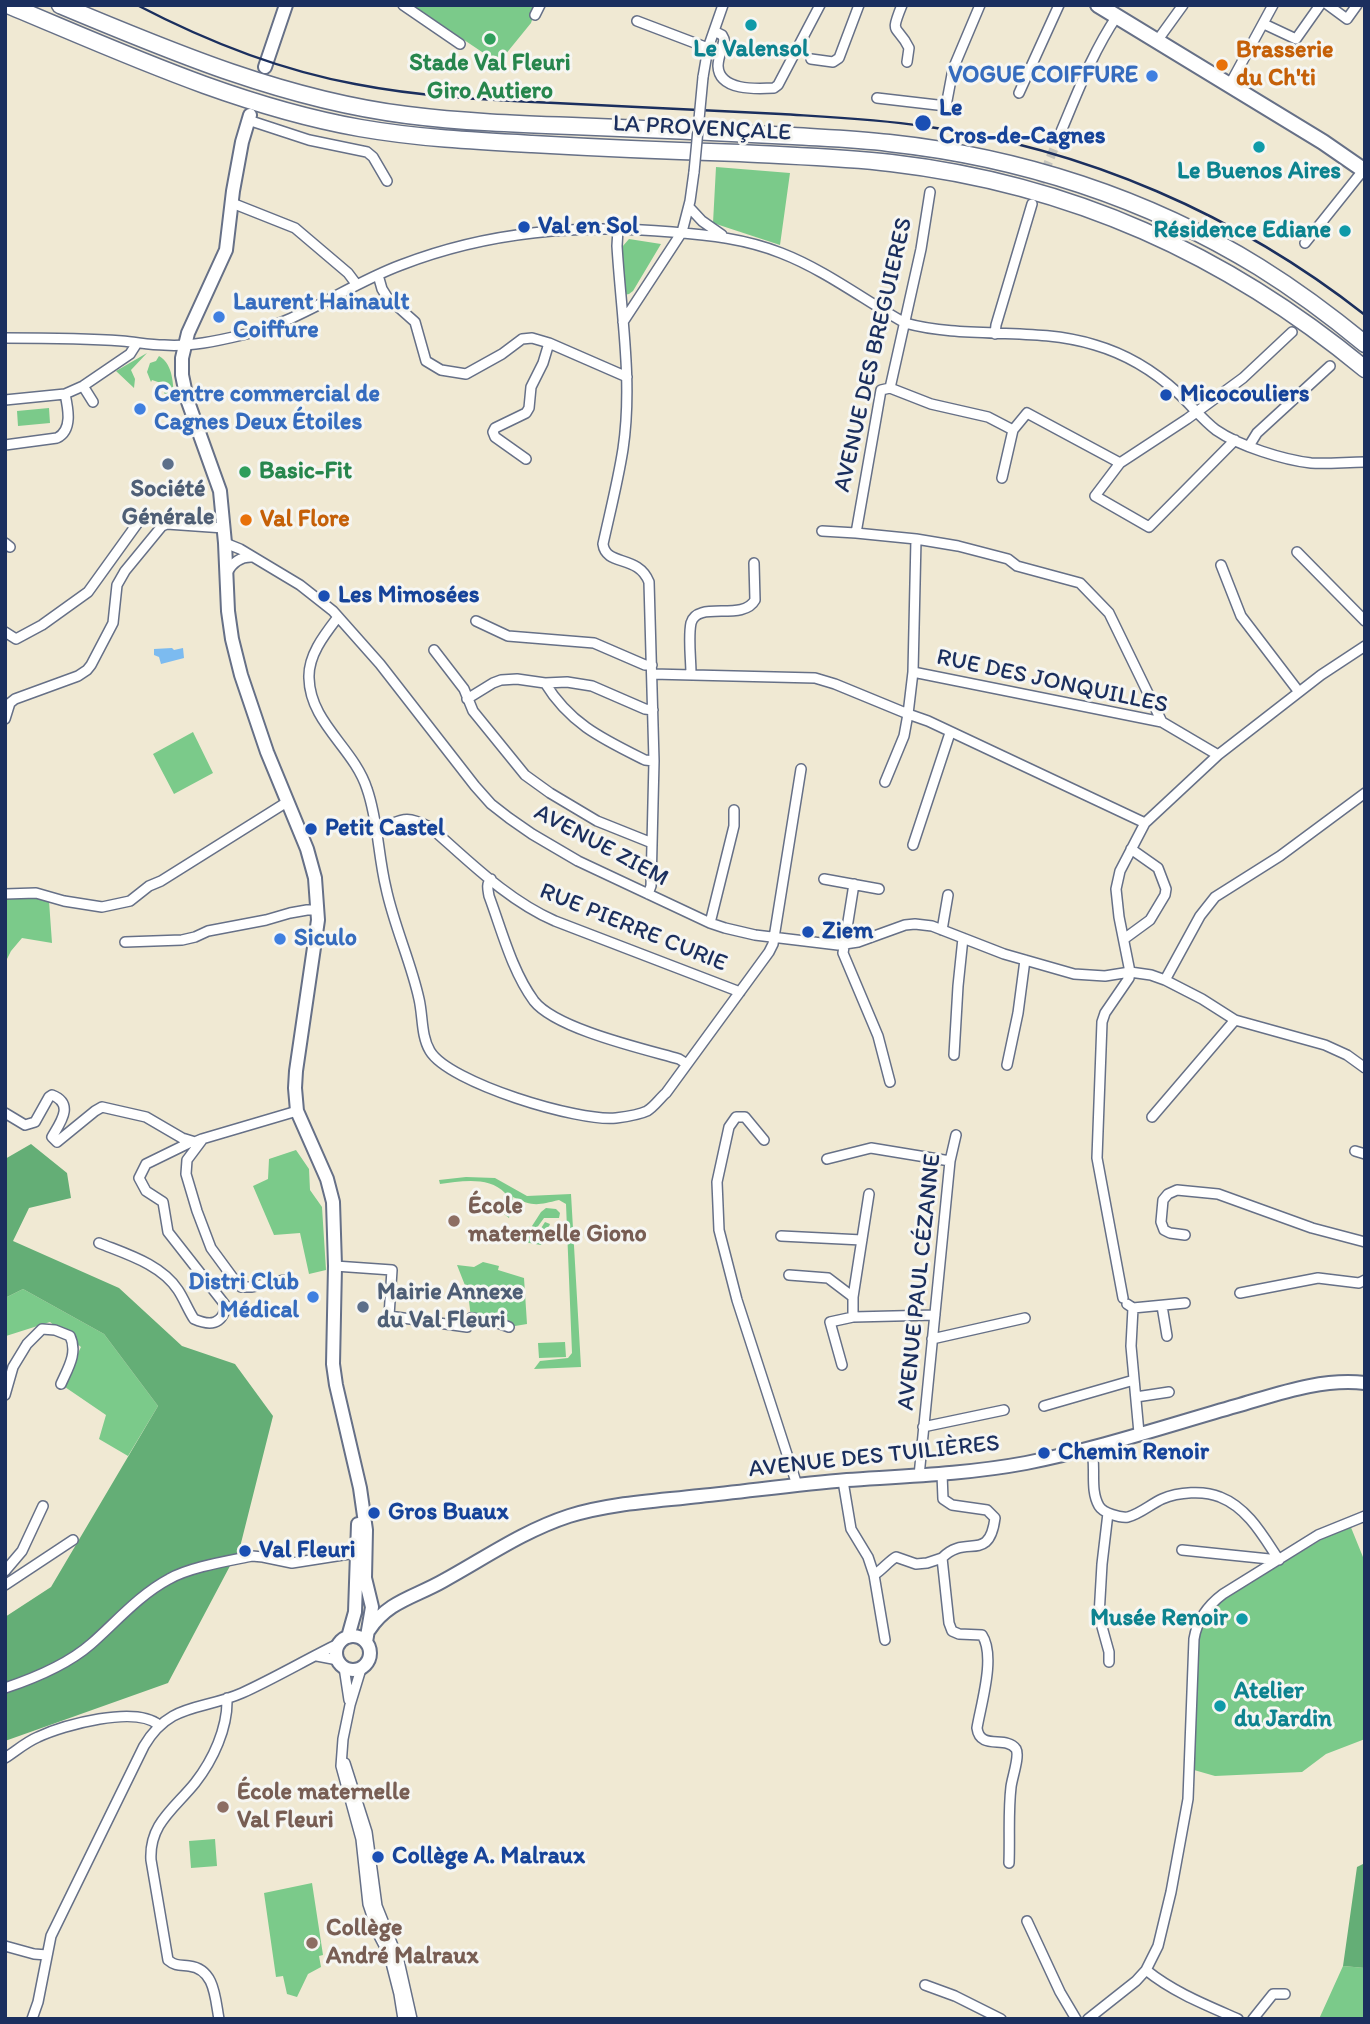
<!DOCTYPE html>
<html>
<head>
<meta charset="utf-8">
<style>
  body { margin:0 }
  #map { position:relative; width:1370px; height:2024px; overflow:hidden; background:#f0e9d3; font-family:Itim,sans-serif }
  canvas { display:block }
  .frame { position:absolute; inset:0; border:7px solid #1b2f5e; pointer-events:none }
</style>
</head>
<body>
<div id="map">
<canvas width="1370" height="2024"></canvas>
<div class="frame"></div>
</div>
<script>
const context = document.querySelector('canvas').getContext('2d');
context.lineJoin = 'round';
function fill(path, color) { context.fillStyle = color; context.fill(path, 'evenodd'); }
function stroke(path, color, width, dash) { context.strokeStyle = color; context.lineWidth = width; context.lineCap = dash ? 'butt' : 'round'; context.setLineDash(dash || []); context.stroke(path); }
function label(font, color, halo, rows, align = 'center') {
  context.font = font + ' Itim,sans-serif'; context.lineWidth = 6; context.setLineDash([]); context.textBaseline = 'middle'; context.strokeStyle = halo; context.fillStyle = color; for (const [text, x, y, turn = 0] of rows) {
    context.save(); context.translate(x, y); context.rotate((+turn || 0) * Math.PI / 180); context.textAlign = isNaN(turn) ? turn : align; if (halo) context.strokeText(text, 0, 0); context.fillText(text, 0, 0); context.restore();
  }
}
fill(new Path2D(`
  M412 5H537L531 23 496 66 484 57 485 54Z
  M716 167 790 173 780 245 713 223Z
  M629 239 661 244 633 291 629 294 624 295 622 247Z
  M147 353 131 370 135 379 134 388 116 371Z
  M159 356C174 365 173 385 174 401L164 393 166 390 161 383 152 380 151 382 147 372 150 363 156 361Z
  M49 408 50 423 18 426 17 411Z
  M193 732 213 773 174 794 153 754Z
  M24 896 49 901 52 943 22 938 11 951 5 963V899Z
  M296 1150 309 1169 310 1190 322 1207 326 1270 309 1274 300 1233 274 1235 253 1186 268 1179 269 1159Z
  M466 1177 495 1178 527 1196 571 1194 581 1367 534 1369 540 1361 568 1358 572 1353 566 1204 559 1200C538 1205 533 1207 513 1197L509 1218 504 1214 505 1193C489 1176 461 1181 440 1184L439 1180Z
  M546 1208 556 1209 560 1213 559 1218H544L536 1229H534L532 1226 541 1212Z
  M545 1222 550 1224 541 1245 524 1242 528 1236C537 1235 540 1230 545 1222Z
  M483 1262 499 1266 498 1270 524 1278 527 1324 509 1327 471 1318 468 1293 457 1265 474 1267Z
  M23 1289 104 1334 158 1406 128 1456 99 1439 106 1415 62 1385 81 1347 50 1322 6 1336 5 1339V1298Z
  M565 1342 566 1357 539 1358 538 1343Z
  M1350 1525 1365 1562V1739L1326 1754 1302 1772 1215 1776 1194 1770 1196 1638 1201 1618 1218 1602 1324 1538Z
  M215 1839 217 1866 191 1868 189 1841Z
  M312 1883 323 1955 319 1956 321 1967 308 1974 297 1997 287 1994 283 1976 276 1977 264 1893Z
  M1343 1966 1365 1968V2019H1319Z`), '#7bca8a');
fill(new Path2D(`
  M31 1144 67 1173 71 1198 29 1208 13 1241 119 1288 182 1346 235 1364 273 1416 240 1547 168 1683 5 1741V1617L51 1587 158 1406 104 1334 23 1289 5 1298V1159Z
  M1365 1863V1968L1343 1966 1357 1867Z`), '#64ae76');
fill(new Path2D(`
  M172 648 174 650 183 648 184 658 161 664 159 657 154 655V649Z`), '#7cbbf0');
stroke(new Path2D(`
  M1035 195 1060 134`), '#c5c4bc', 9, [9, 4.5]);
const street = new Path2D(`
  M403 5 460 44
  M902 5C889 37 897 23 909 48L907 62
  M1328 5 1347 19 1357 5
  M535 15 540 5
  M637 21 708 48
  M1264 24 1296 39 1320 5
  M714 31 722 35 724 39C723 48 718 57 718 66 719 91 756 89 774 88L778 85 820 5
  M1157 41 1183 5
  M811 59 833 62 839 58 859 5
  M703 77 708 48 723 5
  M1229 86 1273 5
  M1019 93 1059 5
  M877 98 946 106 953 69 980 5
  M248 120 309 140 367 152 373 157 387 181
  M1060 134C1077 94 1092 53 1117 16
  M930 192 921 249 890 388 881 390 856 533 916 539 913 672 908 714 928 721 1145 823
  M232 203 295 228 348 273 357 285
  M689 207 702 221 722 235
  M618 229 617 246C621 313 633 382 623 449 618 481 610 512 603 544 606 567 638 554 649 582L654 761 651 886 648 894
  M1305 243 1365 168
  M378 275 382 289 387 297 415 322 426 361 441 370 466 374 502 354 522 339 532 338 549 343
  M623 322 682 232 690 201 694 172
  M995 334 996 325 1032 204
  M5 338C44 338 83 338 122 341 136 342 150 345 164 345 189 347 217 341 242 335 300 322 347 285 401 265 489 231 579 224 672 232 709 235 746 239 781 253 825 270 864 300 905 323 967 340 1034 326 1095 345 1126 354 1154 371 1178 393 1191 405 1202 419 1216 430 1239 446 1284 460 1311 463 1329 464 1347 462 1365 462
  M83 386 93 402
  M890 388 931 404 988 417 1013 430 1027 413 1120 463
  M5 400 65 394 83 386 130 354 137 343
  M1235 440 1149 527 1095 496 1120 463 1187 419 1243 378 1292 332
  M5 445 57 438C73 430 68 408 65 394
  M1249 446 1257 433 1330 366
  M526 459 495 437 493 432 495 428 526 413 529 408 531 387 543 363 549 343 627 377
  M1002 478 1013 430
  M822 531 856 533
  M916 539 958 546 1008 559 1017 566 1080 583 1109 613 1162 722
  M5 543 10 547
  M225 543 240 549 300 585 333 611 380 664 475 786 491 804 509 818 532 834 578 861 710 923 725 928 755 935 838 945 858 942 905 925 915 924 932 926 1004 954 1074 974 1105 976 1130 972 1151 975 1165 980 1202 999 1235 1020 1325 1045 1347 1055 1365 1068
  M1297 552 1365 621
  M1221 565 1241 616 1299 692
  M227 573C232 563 240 557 251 557
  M338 617C325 634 308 655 309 678 310 723 354 748 367 789 378 820 378 855 386 888 394 926 411 962 419 999 423 1016 421 1036 430 1051 449 1083 579 1122 616 1118 624 1117 639 1115 647 1111 654 1107 660 1098 666 1093L769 952 773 944 801 769
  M476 621 508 636 594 643 645 665H652
  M5 632 16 639 42 625 88 592 142 517
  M434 650 464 689 473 711 525 775 550 793 597 821 652 843
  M913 672 1162 722 1218 755
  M652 674 815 678 835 684 908 714 904 736 885 782
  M691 674C691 660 688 637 691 623 697 600 743 622 755 600L754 563
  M545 683C570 724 603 739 645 760L654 761
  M467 699 493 683 501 680 517 679 545 683 567 682 592 686 645 709 653 710
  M5 719 10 703 15 699 78 676 87 670 91 665 113 623 117 585 125 571 162 526 167 524 224 528
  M376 830C402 821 402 813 430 827 469 861 507 900 555 921L740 992
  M913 845 950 733
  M491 879C486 884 488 890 489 896 502 931 512 971 534 1001 556 1029 644 1049 679 1059L687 1064
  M824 879 879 889
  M854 884 843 953 878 1036 890 1082
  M5 894 36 893 64 901 102 907 130 901 149 886 161 881 287 802
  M710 923 734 826V810
  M942 930 948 895
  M1124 939 1150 920 1165 895 1166 889 1158 868 1131 849
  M125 942 182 940 195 937 208 931 266 920 290 913 307 910H318
  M1165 980 1200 916 1215 897 1280 856 1365 793
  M954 1055 958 986 963 938
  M1007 1065 1018 1013 1025 960
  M5 1113 25 1125 35 1122 49 1097 52 1095C75 1104 60 1123 52 1137L57 1142 95 1111 102 1107 146 1117 182 1138 195 1142 202 1139 297 1111
  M1152 1117 1235 1020
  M202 1140 187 1160 186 1174 197 1211 211 1248 236 1282 241 1287H252L284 1280 289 1286
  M764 1140 745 1117H736L729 1127 717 1182 719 1230 737 1300 797 1485
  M1355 1151 1365 1154
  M827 1159 871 1148 950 1161
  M1185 1235 1170 1233 1164 1230 1161 1222 1163 1200 1168 1194 1177 1190 1218 1194 1312 1228 1365 1242
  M781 1236 862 1240
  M99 1243C126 1254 161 1264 178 1290 184 1299 188 1310 194 1319 210 1326 222 1325 226 1306L168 1232 163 1202 146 1191 139 1178 146 1164 191 1142
  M335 1266 392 1270 389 1316 467 1327 471 1318 495 1322 509 1327
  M789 1275 828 1278 853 1297
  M1240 1293 1318 1278 1359 1283 1365 1280
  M1123 1298 1097 1158 1102 1022 1105 1013 1129 978 1130 972 1119 917 1116 889 1120 871 1145 823 1218 755 1321 675 1365 646
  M1127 1304 1133 1308 1185 1303
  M1162 1306 1167 1336
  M1133 1308 1131 1346 1139 1433
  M853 1317V1297L869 1194
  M932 1339 1025 1318
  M842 1365 830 1322 853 1317 935 1315
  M5 1395 13 1367 27 1344 42 1329 55 1330 70 1336C78 1353 68 1368 61 1384
  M1136 1397 1169 1392
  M1044 1406 1134 1380
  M923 1427 1004 1410
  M1091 1447C1097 1465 1089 1489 1099 1506 1103 1513 1120 1518 1128 1517 1140 1514 1151 1504 1162 1499 1178 1492 1204 1490 1220 1497 1248 1508 1263 1536 1279 1560
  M942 1474 943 1499 952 1505 987 1510 995 1518C989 1564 966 1533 942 1558L949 1623 952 1631 959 1634 982 1635C996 1656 981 1704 977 1728 980 1751 1006 1735 1016 1749 1020 1756 1012 1778 1011 1787 1008 1812 1010 1838 1009 1863
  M919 1476 950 1161 956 1135
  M843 1481 851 1529 868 1557 874 1575 885 1640
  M1108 1513 1102 1564 1099 1616 1109 1652V1662
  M1182 1550 1279 1560
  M5 1571 22 1551 43 1506
  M874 1575C882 1570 890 1560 896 1557L916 1564 927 1563 942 1558
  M5 1585 73 1540
  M317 1656 338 1660
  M344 1667 349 1700
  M361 1669 350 1705 343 1739 341 1766 361 1839 368 1904 378 1934 389 1955 399 1994 403 2019
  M5 1688C35 1678 67 1665 91 1644 116 1622 139 1595 169 1579 190 1567 228 1561 252 1556L263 1557 292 1563 362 1552
  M5 1758C16 1751 26 1742 38 1737 64 1725 135 1705 159 1725
  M345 1763 367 1832 377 1906 399 1961 412 2019
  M1027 1921 1060 1992 1076 2019
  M5 1946 34 1954 47 1955
  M1146 1970C1173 1992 1206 2005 1238 2019
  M925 1985 955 1996 1001 2019
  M32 2019 38 2002 51 1936 144 1746C170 1702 201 1711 242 1693 275 1678 307 1659 340 1643
  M219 2019C215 1998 215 1969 189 1966 180 1965 175 1966 168 1960L151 1860C149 1824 174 1809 195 1783 213 1760 228 1728 227 1698
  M1088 2019 1136 1981 1146 1970 1158 1946 1171 1892 1188 1799 1194 1639C1197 1620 1207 1606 1223 1594L1318 1535 1365 1516
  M1253 2019 1273 1994H1285`);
const secondary = new Path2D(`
  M265 67 286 5
  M250 115 242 142 233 191 226 250 188 333 182 358V375L187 399 220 491 225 543 228 611 232 639 241 675 267 752 307 849 315 878 318 920 296 1071 295 1088 297 1111 327 1179 333 1202 335 1266 333 1364 336 1385 360 1488 366 1530 365 1578 372 1607 366 1642
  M369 1630C388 1601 415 1597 443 1581 485 1558 523 1531 569 1516 611 1503 657 1501 700 1496 749 1491 798 1484 847 1480 907 1476 967 1474 1026 1463 1097 1449 1166 1426 1236 1406 1278 1394 1320 1378 1365 1383
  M336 1653a17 17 0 1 1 34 0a17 17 0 1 1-34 0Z
  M348 1637 355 1612 358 1524`);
const primary = new Path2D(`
  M1098 5 1323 142 1365 171`);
const highway = new Path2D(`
  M8 5C123 53 237 106 360 128 417 138 475 141 532 144 601 148 671 151 740 153 790 156 841 157 891 163 1071 184 1226 254 1365 369
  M60 5C172 52 286 100 407 115 462 122 517 124 572 126 646 129 719 132 793 136 825 138 857 139 889 143 1019 157 1147 198 1259 267 1296 290 1331 316 1365 344`);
stroke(street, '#667087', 12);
stroke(secondary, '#667087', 16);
stroke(primary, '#667087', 18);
stroke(highway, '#667087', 19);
stroke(street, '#fff', 9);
stroke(secondary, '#fff', 12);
stroke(primary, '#fff', 14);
stroke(highway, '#fff', 16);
stroke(new Path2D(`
  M137 5C206 41 279 70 355 84 421 97 488 100 555 103 630 107 706 110 781 114 829 117 876 119 923 126 1084 148 1238 215 1365 315`), '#1b2f5e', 2.5);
const streetBridge = new Path2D(`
  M694 172 703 77`);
stroke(streetBridge, '#667087', 12, []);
stroke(streetBridge, '#fff', 9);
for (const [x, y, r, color] of [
  [751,25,7,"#0f9aa8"],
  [490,39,7,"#2e9e5b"],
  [1222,65,7,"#e8710a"],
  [1152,76,7,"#3f7fe0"],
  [923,123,9,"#1a4fb4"],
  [1259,147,7,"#0f9aa8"],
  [524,227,7,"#1a4fb4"],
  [1345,231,7,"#0f9aa8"],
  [219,317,7,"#3f7fe0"],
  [1166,395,7,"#1a4fb4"],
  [140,409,7,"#3f7fe0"],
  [168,464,7,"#5c6f8a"],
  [245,472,7,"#2e9e5b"],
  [246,520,7,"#e8710a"],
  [324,596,7,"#1a4fb4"],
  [311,829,7,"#1a4fb4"],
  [808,932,7,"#1a4fb4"],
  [280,939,7,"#3f7fe0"],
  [454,1221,7,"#8d6e63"],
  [313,1297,7,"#3f7fe0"],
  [363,1307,7,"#5c6f8a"],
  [1044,1453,7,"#1a4fb4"],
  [374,1513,7,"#1a4fb4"],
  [245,1551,7,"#1a4fb4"],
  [1242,1619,7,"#0f9aa8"],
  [1220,1706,7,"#0f9aa8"],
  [223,1807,7,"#8d6e63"],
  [378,1857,7,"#1a4fb4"],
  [312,1943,7,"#8d6e63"]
]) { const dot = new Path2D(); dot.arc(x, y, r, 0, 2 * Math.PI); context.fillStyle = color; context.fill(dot); stroke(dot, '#f6f6f2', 2.5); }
label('bold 24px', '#0d838f', '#f6f6f2', [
  ["Le Valensol",751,50],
  ["Le Buenos Aires",1259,172],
  ["Résidence Ediane",1331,231,"right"],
  ["Musée Renoir",1228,1619,"right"],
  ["Atelier",1234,1692,"left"],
  ["du Jardin",1234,1720,"left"]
]);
label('bold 24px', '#c56008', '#f6f6f2', [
  ["Brasserie",1236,51],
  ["du Ch'ti",1236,79],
  ["Val Flore",260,520]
], 'left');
label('bold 24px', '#27864d', '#f6f6f2', [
  ["Stade Val Fleuri",490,64],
  ["Giro Autiero",490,92],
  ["Basic-Fit",259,472,"left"]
]);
label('bold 24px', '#366cbe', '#f6f6f2', [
  ["VOGUE COIFFURE",1138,76,"right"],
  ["Laurent Hainault",233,303],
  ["Coiffure",233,331],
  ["Centre commercial de",154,395],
  ["Cagnes Deux Étoiles",154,423],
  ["Siculo",294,939],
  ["Distri Club",299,1283,"right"],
  ["Médical",299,1311,"right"]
], 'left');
label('bold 24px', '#164399', '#f6f6f2', [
  ["Le",939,109],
  ["Cros-de-Cagnes",939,137],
  ["Val en Sol",538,227],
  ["Micocouliers",1180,395],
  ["Les Mimosées",338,596],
  ["Petit Castel",325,829],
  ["Ziem",822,932],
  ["Chemin Renoir",1058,1453],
  ["Gros Buaux",388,1513],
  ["Val Fleuri",259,1551],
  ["Collège A. Malraux",392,1857]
], 'left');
label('24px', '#1b2f5e', '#f6f6f2', [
  ["LA PROVENÇALE",702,129,3],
  ["AVENUE DES BREGUIERES",874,355,-77],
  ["RUE DES JONQUILLES",1052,682,12],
  ["AVENUE ZIEM",601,846,28],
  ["RUE PIERRE CURIE",633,928,22],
  ["AVENUE PAUL CÉZANNE",920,1282,-84],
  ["AVENUE DES TUILIÈRES",874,1457,-6]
]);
label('bold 24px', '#4e5e75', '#f6f6f2', [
  ["Société",168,490],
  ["Générale",168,518],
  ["Mairie Annexe",377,1293,"left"],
  ["du Val Fleuri",377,1321,"left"]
]);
label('bold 24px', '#785e54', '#f6f6f2', [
  ["École",468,1207],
  ["maternelle Giono",468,1235],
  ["École maternelle",237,1793],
  ["Val Fleuri",237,1821],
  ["Collège",326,1929],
  ["André Malraux",326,1957]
], 'left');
</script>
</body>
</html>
